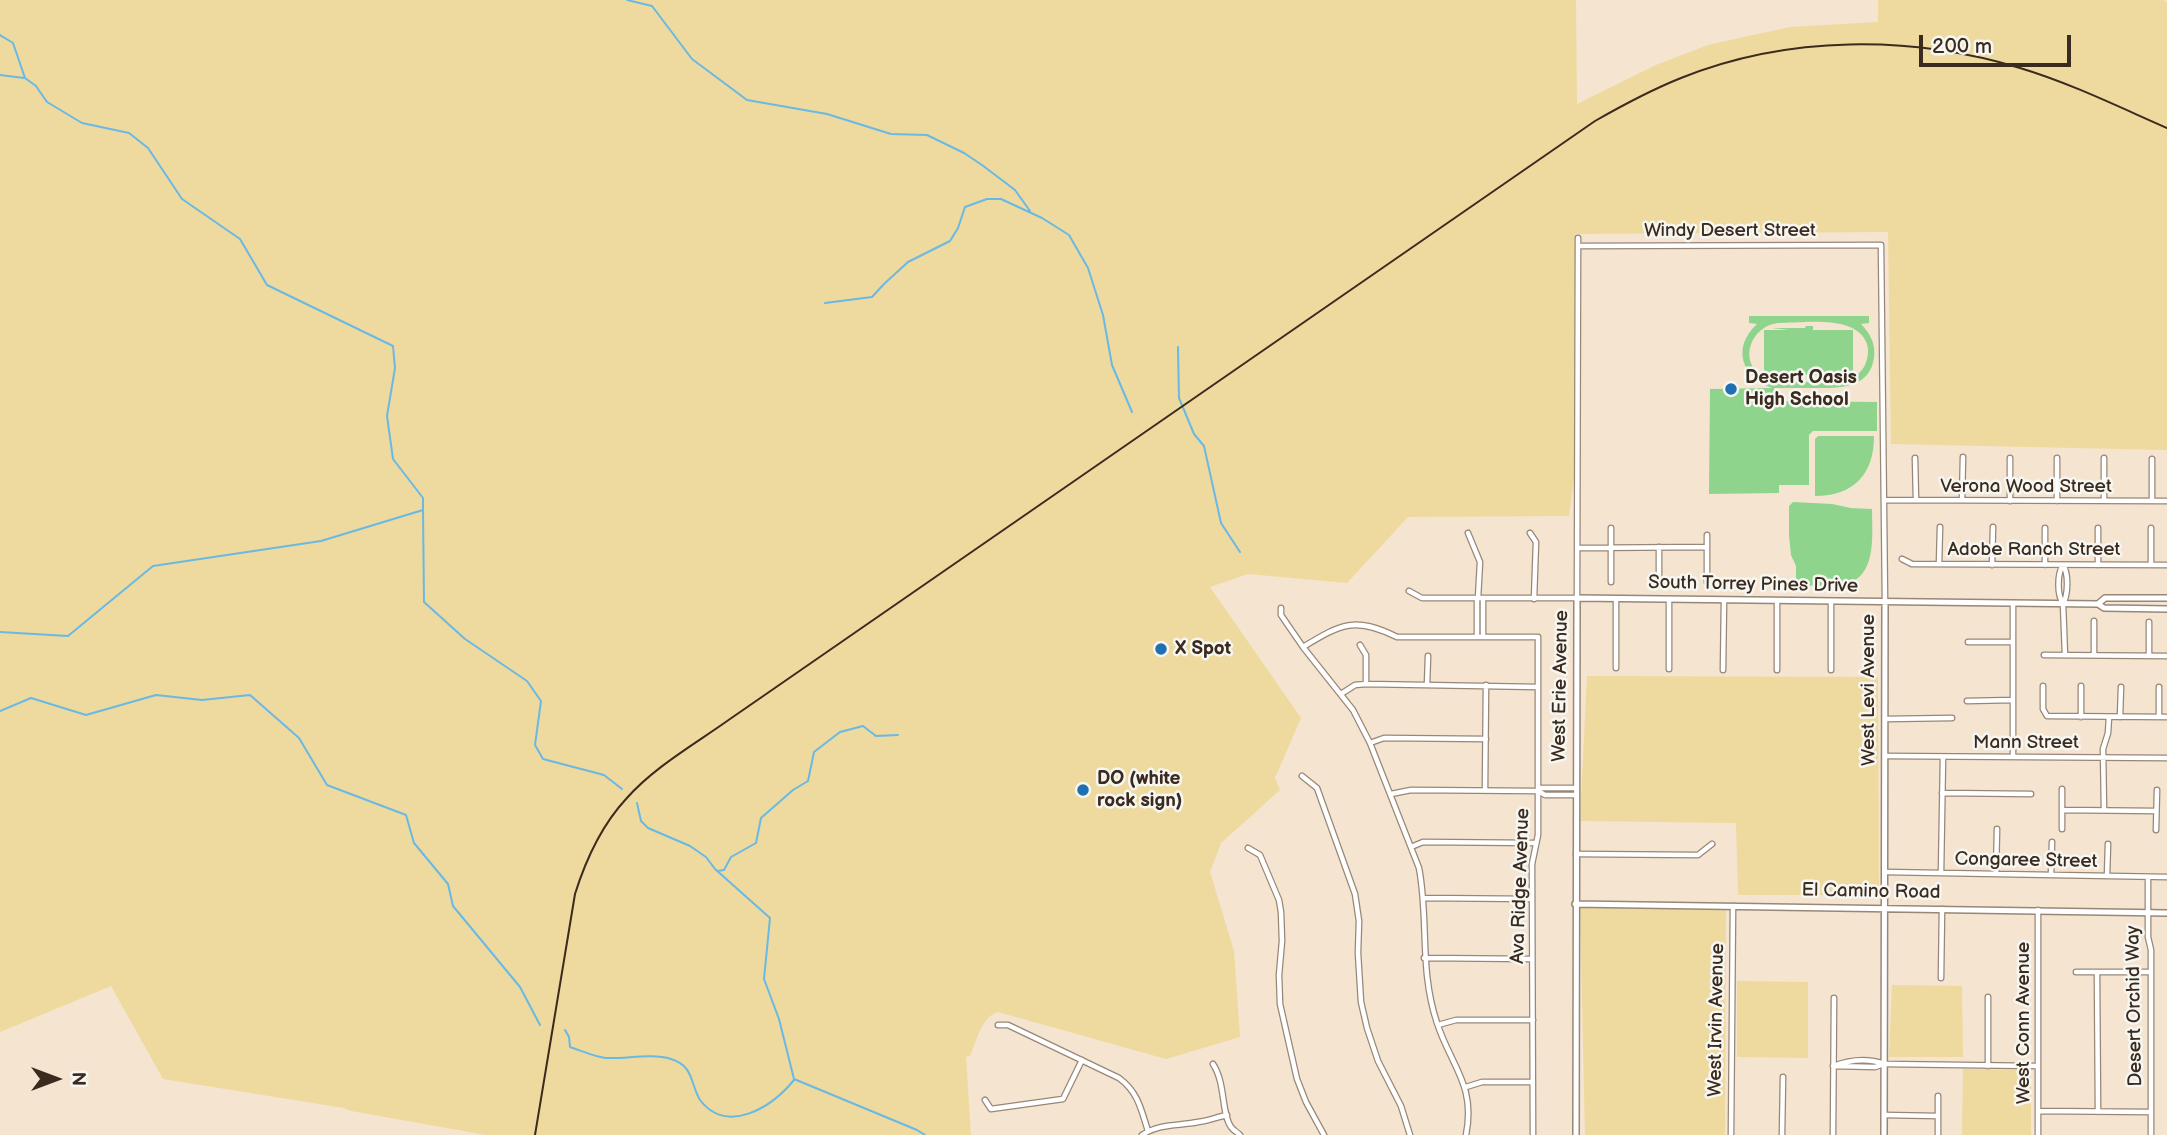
<!DOCTYPE html>
<html>
<head>
<meta charset="utf-8">
<style>
  body { margin:0 }
  #map { position:relative; width:2167px; height:1135px; overflow:hidden; background:#f4e4d0; font-family:"Balsamiq Sans",sans-serif }
  canvas { display:block }
  .north { position:absolute; left:21px; top:1044px; width:70px; height:70px; -webkit-text-stroke:5px #f6f6f2; paint-order:stroke; rotate:90deg; font-size:19px; font-weight:700; line-height:28px; text-align:center; color:#3b2a1e }
  .north::after { content:''; display:block; margin:auto; width:24px; height:32px; background:#3b2a1e; clip-path:polygon(50% 0,100% 100%,50% 72%,0 100%) }
  .scale { position:absolute; left:1919px; top:35px; width:152px; height:32px; box-sizing:border-box; border:4px solid #3b2a1e; border-top:0; padding-left:9px; font-size:21px; line-height:24px; white-space:nowrap; color:#3b2a1e; -webkit-text-stroke:5px #f6f6f2; paint-order:stroke }
</style>
</head>
<body>
<div id="map">
<canvas width="2167" height="1135"></canvas>
<div class="north">N</div>
<div class="scale">200 m</div>
</div>
<script>
const context = document.querySelector('canvas').getContext('2d');
context.lineJoin = 'round';
function fill(path, color) { context.fillStyle = color; context.fill(path, 'evenodd'); }
function stroke(path, color, width, dash) { context.strokeStyle = color; context.lineWidth = width; context.lineCap = dash ? 'butt' : 'round'; context.setLineDash(dash || []); context.stroke(path); }
function label(font, color, halo, rows, align = 'center') {
  context.font = font + ' "Balsamiq Sans",sans-serif'; context.lineWidth = 5; context.setLineDash([]); context.textBaseline = 'middle'; context.strokeStyle = halo; context.fillStyle = color; for (const [text, x, y, turn = 0] of rows) {
    context.save(); context.translate(x, y); context.rotate((+turn || 0) * Math.PI / 180); context.textAlign = isNaN(turn) ? turn : align; if (halo) context.strokeText(text, 0, 0); context.fillText(text, 0, 0); context.restore();
  }
}
fill(new Path2D(`
  M1749 316H1869V323L1861 324C1870 333 1876 344 1874 358 1869 390 1837 388 1813 388 1800 388 1787 388 1774 388V401L1877 402V431H1813L1809 435V485H1779V493L1709 494 1710 389 1772 388C1742 377 1731 348 1757 324L1749 323ZM1778 323C1803 323 1857 314 1867 344 1869 351 1868 358 1865 365 1862 371 1856 377 1850 379 1838 384 1774 383 1764 377 1737 362 1751 326 1778 323Z
  M1806 326H1813V330H1853V375H1764V330H1789L1772 328H1805Z
  M1818 436H1874C1874 474 1854 496 1815 496V439Z
  M1793 502 1832 504 1851 508 1872 509C1872 536 1878 581 1840 585 1825 587 1810 585 1796 585V566L1791 555 1789 535V506Z`), '#8fd48d');
fill(new Path2D(`
  M0 0H1576L1577 104 1656 65 1708 45 1790 27 1878 22V0H2163L2167 2V450L1891 444 1888 232 1575 234V471L1569 516 1408 517 1347 583 1248 574 1210 587 1301 718 1275 778 1280 790 1221 843 1210 872 1234 951 1240 1037 1166 1059 998 1012C982 1016 976 1042 970 1056L966 1057 971 1135H486L351 1111 344 1108 163 1079 111 986 0 1032Z
  M1587 676 1878 677 1879 895H1738L1736 823 1580 821Z
  M1580 907 1726 910 1725 1135H1585Z
  M1737 981 1808 982V1058L1737 1057Z
  M1892 985 1962 986 1963 1057H1889Z
  M1963 1069 2031 1070V1135H1962Z`), '#eeda9e');
stroke(new Path2D(`
  M627 0 652 6 692 59 747 100 827 114 891 134 927 135 964 153 982 165 1015 190 1030 211
  M0 35 13 43 25 78 36 86 47 102 82 123 129 133 148 148 182 199 240 239 267 285 393 346 395 368 387 416 393 459 423 498V509
  M0 75 24 78
  M825 303 872 297 884 284 908 262 950 241 958 228 965 207 987 199H1001L1042 218 1069 235 1088 268 1103 315 1112 365 1132 412
  M1178 347 1179 398 1194 434 1204 446 1221 523 1240 552
  M0 632 68 636 153 566 321 541 423 510 424 602 465 639 527 681 541 701 535 745 543 759 604 775 622 789
  M0 711 31 698 86 715 156 695 202 700 250 695 299 738 327 785 406 815 414 843 448 884 453 906 520 987 540 1025
  M637 803 641 821 648 828 690 846 706 857 715 869 770 918 764 979 779 1019 794 1079 917 1130 925 1135
  M718 871 724 870 731 857 756 843 761 818 793 790 808 781 814 752 840 732 863 726 876 736 898 735
  M565 1030 569 1037 570 1047C582 1051 595 1057 606 1058 627 1059 651 1053 671 1059 694 1066 690 1083 700 1100 727 1135 771 1108 794 1080`), '#69b9e4', 2);
const minor = new Path2D(`
  M1578 246 1881 245 1885 602
  M1915 458 1916 500
  M2104 458V501
  M2152 459V501
  M1884 500 2167 501
  M1962 500 1963 457
  M2010 501V458
  M2057 501V458
  M1611 528V582
  M1468 533 1480 562 1478 598
  M1530 533 1536 542 1534 599
  M1707 535V582
  M1577 548 1707 547
  M1902 559 1912 564 2167 565
  M1939 564 1940 527
  M1992 565 1993 527
  M2045 565V528
  M2063 565C2069 574 2068 595 2063 604L2065 655
  M2063 565C2057 574 2057 595 2063 603
  M2098 565V528
  M2151 565V528
  M1659 582V547
  M1409 591 1422 598H1577L1578 238
  M1477 598V637
  M1483 598V637
  M1669 599V669
  M1831 602V670
  M1281 608V615L1303 647 1353 710 1370 743 1419 868C1429 921 1419 969 1437 1023 1451 1066 1476 1085 1466 1135
  M2094 621V655
  M2149 622V656
  M1968 642H2013
  M1360 645 1366 655V684
  M1303 647C1341 624 1355 616 1397 637H1538V835L1532 864 1533 1135
  M2044 655 2167 656
  M1616 668V599
  M1723 670 1724 600
  M1777 670V601
  M1427 685 1428 656
  M2043 686V709L2047 716 2167 717
  M1341 694 1355 685 1366 684 1538 687
  M1967 701 2013 700
  M2081 717V686
  M2120 717 2121 687
  M2159 717V687
  M1885 719 1952 718
  M1370 743 1384 738 1486 739
  M1885 756 2167 758
  M2013 757V604
  M1302 776 1317 788 1355 894 1359 921 1358 953 1361 1002 1367 1028 1378 1061 1401 1106 1410 1135
  M1485 790 1486 685
  M1539 791 1541 788H1575
  M1942 793 2031 794
  M1391 794 1411 790 1538 791 1545 795H1575
  M2062 810 2156 811
  M2104 810 2103 749 2108 733 2109 717
  M2062 829V789
  M2156 830 2157 790
  M1411 847 1423 842 1536 843
  M1248 848 1260 855 1279 900 1281 912 1282 941 1279 975 1280 1004 1297 1079 1306 1102 1324 1135
  M1576 854 1698 855 1712 844
  M1885 872 2167 877
  M1941 873 1943 757
  M1996 874 1997 829
  M2051 875 2052 842
  M2107 876 2108 844
  M2148 877V937L2151 950V1135
  M1423 898 1532 899
  M2038 910V1135
  M1424 958 1532 959
  M2076 972H2151
  M2097 972 2098 1112
  M1941 978 1942 909
  M1988 997V1066
  M998 1025H1008L1119 1078C1138 1092 1141 1109 1148 1131
  M1438 1025 1456 1020H1533
  M1213 1064C1226 1084 1221 1113 1231 1127 1233 1130 1237 1132 1240 1135
  M1833 1066C1849 1060 1868 1058 1885 1064L2037 1066
  M1834 1066 1875 1067 1884 1064
  M1466 1087 1482 1082H1533
  M985 1100 991 1109 1063 1099 1082 1060
  M2038 1111 2151 1112
  M1884 1115 1938 1116
  M1938 1134V1096
  M1142 1135C1160 1123 1179 1126 1198 1122 1208 1121 1217 1117 1227 1115
  M1731 1135 1733 906
  M1782 1135 1783 1077
  M1833 1135 1834 998`);
const tertiary = new Path2D(`
  M2098 604 2105 598H2167
  M1575 904 2167 913
  M1576 1135 1577 598 2098 604 2104 608 2167 609
  M1884 1135 1885 602`);
stroke(minor, '#988777', 7);
stroke(tertiary, '#988777', 8);
stroke(minor, '#fff', 4.5);
stroke(tertiary, '#fff', 5);
stroke(new Path2D(`
  M535 1135 575 894C586 859 601 826 626 799 654 767 695 744 730 719L1595 121C1623 105 1651 90 1681 78 1788 35 1910 35 2020 68 2070 83 2119 107 2167 128`), '#3b2a1e', 2);
for (const [x, y, r, color] of [
  [1731,389,7,"#1f6fb2"],
  [1161,649,7,"#1f6fb2"],
  [1083,790,7,"#1f6fb2"]
]) { const dot = new Path2D(); dot.arc(x, y, r, 0, 2 * Math.PI); context.fillStyle = color; context.fill(dot); stroke(dot, '#f6f6f2', 2.5); }
label('19px', '#3b2a1e', '#f6f6f2', [
  ["Windy Desert Street",1730,231],
  ["Verona Wood Street",2026,487],
  ["Adobe Ranch Street",2034,550],
  ["South Torrey Pines Drive",1753,585,1],
  ["West Erie Avenue",1561,686,-89],
  ["West Levi Avenue",1869,690,-90],
  ["Mann Street",2026,743],
  ["Congaree Street",2026,861,1],
  ["Ava Ridge Avenue",1521,886,-88],
  ["El Camino Road",1871,892,1],
  ["Desert Orchid Way",2135,1006,-91],
  ["West Irvin Avenue",1717,1020,-89],
  ["West Conn Avenue",2024,1023,-90]
]);
label('bold 19px', '#3b2a1e', '#f6f6f2', [
  ["Desert Oasis",1745,378],
  ["High School",1745,400],
  ["X Spot",1175,649],
  ["DO (white",1097,779],
  ["rock sign)",1097,801]
], 'left');
</script>
</body>
</html>
